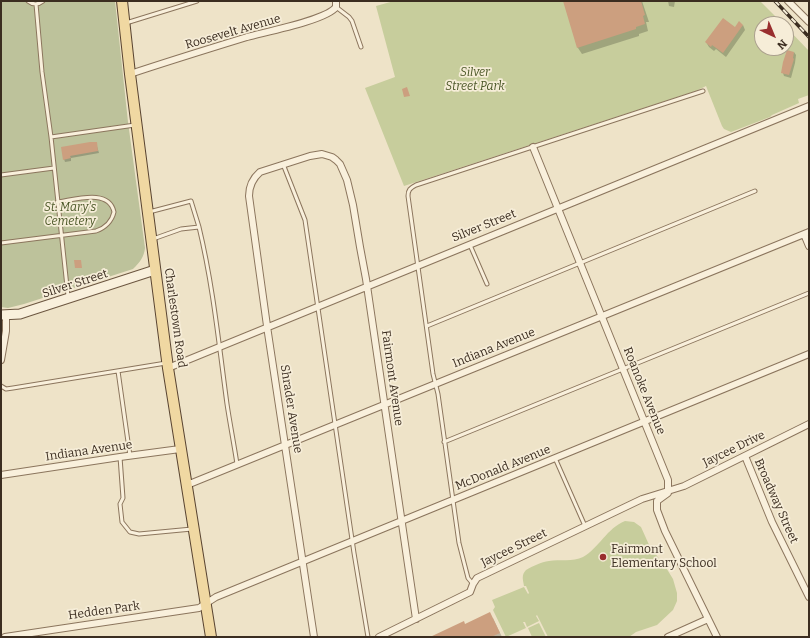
<!DOCTYPE html>
<html>
<head>
<meta charset="utf-8">
<style>
  body { margin:0 }
  #map { position:relative; width:810px; height:638px; overflow:hidden; background:#eee3c8; font-family:Bitter,serif }
  canvas { display:block }
  .frame { position:absolute; inset:0; border:2px solid #3b2d20; pointer-events:none }
  .north { position:absolute; left:754px; top:16px; width:40px; height:40px; box-sizing:border-box; background:#f6edd8; border:1px solid #aba08e; border-radius:50%; rotate:136deg; font-size:11px; font-weight:700; line-height:16px; text-align:center; color:#3b2d20 }
  .north::after { content:''; display:block; margin:auto; width:14px; height:18px; background:#992e2e; clip-path:polygon(50% 0,100% 100%,50% 72%,0 100%) }
</style>
</head>
<body>
<div id="map">
<canvas width="810" height="638"></canvas>
<div class="frame"></div>
<div class="north">N</div>
</div>
<script>
const context = document.querySelector('canvas').getContext('2d');
context.lineJoin = 'round';
function fill(path, color) { context.fillStyle = color; context.fill(path, 'evenodd'); }
function stroke(path, color, width, dash) { context.strokeStyle = color; context.lineWidth = width; context.lineCap = dash ? 'butt' : 'round'; context.setLineDash(dash || []); context.stroke(path); }
function label(font, color, halo, rows, align = 'center') {
  context.font = font + ' Bitter,serif'; context.lineWidth = 3.5; context.setLineDash([]); context.textBaseline = 'middle'; context.strokeStyle = halo; context.fillStyle = color; for (const [text, x, y, turn = 0] of rows) {
    context.save(); context.translate(x, y); context.rotate((+turn || 0) * Math.PI / 180); context.textAlign = isNaN(turn) ? turn : align; if (halo) context.strokeText(text, 0, 0); context.fillText(text, 0, 0); context.restore();
  }
}
fill(new Path2D(`
  M394 1H760L783 24H762V48H786V27L809 51V95L798 99 799 103 772 115 770 117 731 132 724 129 722 126 706 86 696 91 404 186 365 88 395 77 376 6Z
  M625 521 634 522 641 527 650 547 665 566 673 579 677 593V601L673 610 657 625 636 632 629 637H612L610 636 607 637H548L537 615 536 616 539 621 527 627 525 622H523L526 628 506 637 493 610 495 607 492 600 524 587 528 594 529 593 526 586H524C523 580 521 575 526 570 533 566 541 562 549 561 559 559 573 562 583 557 599 548 607 528 625 521Z
  M539 623 546 637H532L528 628Z`), '#c7cd9c');
fill(new Path2D(`
  M1 1H115L128 122 145 248C144 257 140 262 133 269L24 304 8 308 1 307Z`), '#bdc29b');
fill(new Path2D(`
  M564 1H642L649 22H646L648 31 639 34V36L582 54 578 48Z
  M668 1H675L674 7 669 6Z
  M743 25 745 30 726 57 716 49 714 51 709 47 706 42Z
  M794 52 796 55 795 63 791 78 784 76 783 73Z
  M96 143 99 153 71 158V161L65 162 64 159 62 148Z
  M493 618 502 637H441L465 625Z`), '#0003');
fill(new Path2D(`
  M563 1H641L645 15 643 16 645 24 636 27V29L577 48Z
  M723 18 735 27 739 21 743 25 723 53 712 45 711 47 705 42Z
  M787 50 794 52 793 58 794 59 789 75 781 73 783 62Z
  M407 87 410 96 404 97 402 89Z
  M90 142H97L98 151 70 156 71 158 63 160 61 147Z
  M74 260H81L82 268H75Z
  M490 612 500 633 491 637H430L464 621 465 624Z`), '#cc9f7f');
const lane = new Path2D(`
  M28 1C33 5 38 5 43 1
  M36 4 42 72 51 137
  M336 7 349 17 352 21 361 47
  M126 23 197 1
  M283 164 305 220 354 553 368 637
  M1 175 54 168
  M149 212 191 201 199 227
  M153 239 181 229 199 227C213 285 219 345 227 404 230 424 234 444 237 464
  M1 243 96 231C105 228 112 221 114 212 109 188 74 200 57 202
  M470 245 487 284
  M68 296 51 137 135 125
  M427 326 755 191
  M118 371 130 456
  M1 386 6 389 13 388 166 363
  M444 442 809 293
  M120 457 123 498 120 504 122 522 130 532 139 534 192 529
  M555 458 585 526
  M473 584 468 578 459 543 438 394 433 374 408 196C408 190 410 188 416 185L703 91`);
const street = new Path2D(`
  M788 1 809 22
  M130 74C169 61 208 49 247 37 265 32 327 20 336 7V1
  M533 147 668 480V493L657 501V510L665 531 717 637
  M804 234 809 246
  M1 360 6 331V315
  M168 368 809 106
  M745 456 772 522 809 597
  M1 475 120 457 180 449
  M187 485 809 232
  M5 637 199 608 216 597 809 354
  M314 637 268 333 249 196C249 186 252 179 260 172L310 156 322 154 332 157 336 160 340 164 347 180 353 205 360 247 366 279 416 619
  M379 637 470 592 473 584 477 578 642 499 684 486 809 424
  M668 637 708 619`);
const secondary = new Path2D(`
  M1 315 20 314 29 311 155 270`);
const primary = new Path2D(`
  M122 1 130 74 168 368 211 637`);
stroke(lane, '#8b755d', 5);
stroke(street, '#8b755d', 8);
stroke(secondary, '#6c5640', 11);
stroke(primary, '#594431', 12);
stroke(lane, '#f9f0dc', 3);
stroke(street, '#f9f0dc', 6);
stroke(secondary, '#f9f0dc', 9);
stroke(primary, '#f0d8a2', 10);
const rail = new Path2D(`
  M775 1 809 37`);
stroke(rail, '#3b2d20', 3.5);
stroke(rail, '#f6edd8', 2, [6]);
for (const [x, y, r, color] of [
  [603,557,4,"#992e2e"]
]) { const dot = new Path2D(); dot.arc(x, y, r, 0, 2 * Math.PI); context.fillStyle = color; context.fill(dot); stroke(dot, '#f6edd8', 1.5); }
label('12px', '#3b2d20', '#f6edd8', [
  ["Roosevelt Avenue",233,32,-16],
  ["Silver Street",484,226,-22],
  ["Silver Street",75,284,-18],
  ["Charlestown Road",175,318,82],
  ["Indiana Avenue",494,348,-22],
  ["Fairmont Avenue",392,378,82],
  ["Roanoke Avenue",644,391,68],
  ["Shrader Avenue",291,409,81],
  ["Jaycee Drive",734,449,-26],
  ["Indiana Avenue",89,451,-8],
  ["McDonald Avenue",503,468,-22],
  ["Broadway Street",776,501,66],
  ["Jaycee Street",514,548,-26],
  ["Hedden Park",104,611,-8]
]);
label('italic 12px', '#4b5727', '#f6edd8', [
  ["Silver",475,73],
  ["Street Park",475,87],
  ["St. Mary's",70,208],
  ["Cemetery",70,222]
]);
label('12px', '#3b2d20', '#f6edd8', [
  ["Fairmont",611,550],
  ["Elementary School",611,564]
], 'left');
</script>
</body>
</html>
